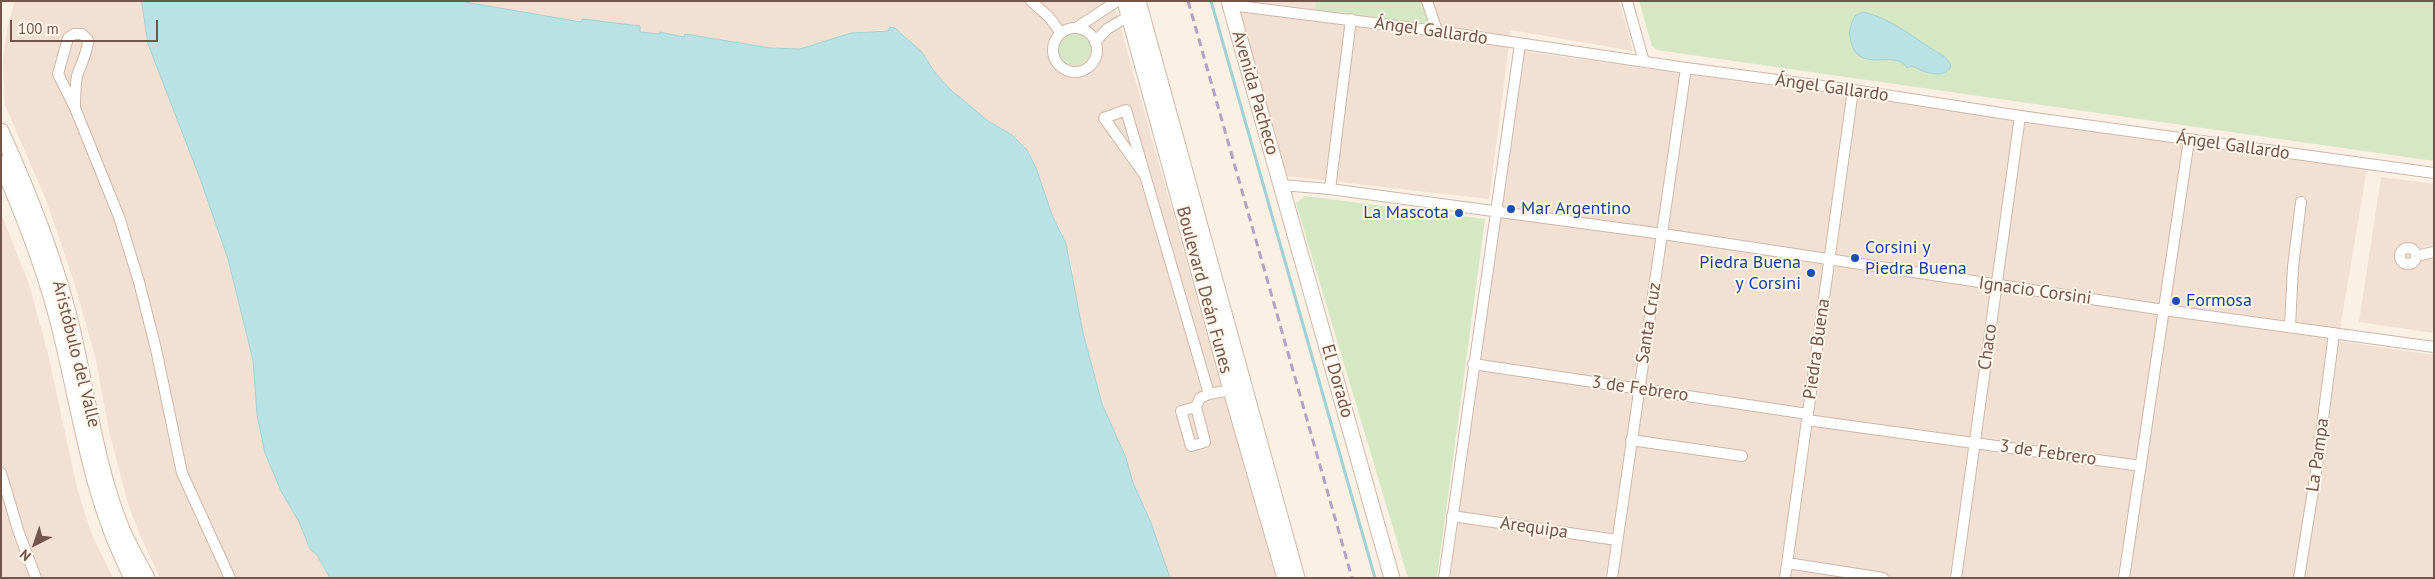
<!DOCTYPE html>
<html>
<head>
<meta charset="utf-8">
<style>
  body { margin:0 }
  #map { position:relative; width:2435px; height:579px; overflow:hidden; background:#fbf0e4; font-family:"PT Sans",sans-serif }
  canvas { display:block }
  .frame { position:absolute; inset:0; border:2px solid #73564b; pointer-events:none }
  .north { position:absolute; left:10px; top:519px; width:50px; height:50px; -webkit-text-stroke:4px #fef5ea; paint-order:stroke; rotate:221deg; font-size:14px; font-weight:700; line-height:20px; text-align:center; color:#73564b }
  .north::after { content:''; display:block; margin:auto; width:18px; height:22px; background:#73564b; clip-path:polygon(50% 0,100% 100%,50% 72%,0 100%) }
  .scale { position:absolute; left:10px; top:20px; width:148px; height:22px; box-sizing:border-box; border:2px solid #73564b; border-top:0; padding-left:6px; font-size:15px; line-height:18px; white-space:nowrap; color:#73564b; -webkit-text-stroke:4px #fef5ea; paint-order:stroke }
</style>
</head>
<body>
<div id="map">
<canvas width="2435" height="579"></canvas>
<div class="frame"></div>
<div class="north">N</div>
<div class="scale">100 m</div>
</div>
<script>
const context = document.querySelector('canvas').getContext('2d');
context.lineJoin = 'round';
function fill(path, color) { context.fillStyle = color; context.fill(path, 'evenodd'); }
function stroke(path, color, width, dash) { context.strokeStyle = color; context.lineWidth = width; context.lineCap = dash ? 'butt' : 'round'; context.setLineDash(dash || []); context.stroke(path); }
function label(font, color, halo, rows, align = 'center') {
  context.font = font + ' "PT Sans",sans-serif'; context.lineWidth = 4; context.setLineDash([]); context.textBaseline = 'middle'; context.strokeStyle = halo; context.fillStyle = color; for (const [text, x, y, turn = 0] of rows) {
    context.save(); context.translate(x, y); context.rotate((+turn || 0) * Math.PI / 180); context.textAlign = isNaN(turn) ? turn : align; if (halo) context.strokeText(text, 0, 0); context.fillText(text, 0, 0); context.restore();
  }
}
fill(new Path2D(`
  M15 1H142L148 44 201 181 228 259 253 360 257 415 265 453 281 491 299 522 310 549 317 555 330 578H160L140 535 129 507 109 432 96 360 74 282 46 200 5 105 3 61 7 29Z
  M459 1H1113L1276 578H1170L1151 523 1133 483 1126 458 1102 404 1083 333 1071 281 1073 270 1061 231 1052 215 1032 160 1027 150 1012 135 988 121 952 91 935 73 922 52 901 32 882 30 851 33 800 49 770 48 685 34V37L660 32V34L639 32 640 26 543 17Z
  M1237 1H1619L1633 51 1511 30 1489 199 1286 176Z
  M1523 51 2367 169 2338 341 2434 355V578H1450Z
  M2381 177 2434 184V333L2359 322Z
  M1 213 29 284 48 354 77 488 91 532 113 578H1Z`), '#f2e1d3');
fill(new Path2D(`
  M1315 1H1423L1430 26 1316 13Z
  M1639 1H2434V161L1657 50 1652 46Z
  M1057 48a17 17 0 1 1 34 0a17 17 0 1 1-34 0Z
  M1305 196 1485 219 1437 578H1408L1296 203Z`), '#d5e8c3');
const water = new Path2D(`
  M142 1H459L581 22 582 19 640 26V32L659 34 660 32 684 37 685 34 770 48 800 49 851 33 888 31 890 27 895 28 922 52 935 73 952 91 988 121 1012 135 1027 150 1036 168 1052 215 1066 244 1083 333 1102 404 1126 458 1133 483 1151 523 1170 578H330L317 555 310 549 299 522 281 491 265 453 257 415 253 360 228 259 201 181 148 44Z
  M1863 12C1892 18 1919 42 1945 57L1951 65C1947 81 1923 72 1912 66L1907 68C1896 48 1859 75 1851 42 1848 32 1850 26 1855 16Z`);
fill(water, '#bae1e4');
stroke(water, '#a0d2d5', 1);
stroke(new Path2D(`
  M1211 1 1375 578`), '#a0d2d5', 3);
const street = new Path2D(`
  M1031 1 1049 17 1061 33
  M1427 1 1437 31
  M1627 1 1644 62
  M1230 5 1437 31 1686 68 1853 90 2020 116 2434 173
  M1076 28 1117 1
  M1053 50a22 22 0 1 1 44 0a22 22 0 1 1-44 0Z
  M1095 42 1107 29 1134 13
  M75 108C75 97 75 87 77 76 81 64 88 52 88 40L82 34H74L68 38 58 74 75 108 119 217 139 282 156 349 182 473 230 578
  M1144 174 1104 118 1126 110 1209 394 1200 398 1196 407 1181 411 1191 446 1205 442 1196 407
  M1281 185 1330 189 1663 234 2164 310 2434 347
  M1330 189 1351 19
  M2400 256a8 8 0 1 1 16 0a8 8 0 1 1-16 0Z
  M2416 256 2434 252
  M2290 326 2293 267 2301 202
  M1473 364 1808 414
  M1209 394 1231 390
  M1807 420 2141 466
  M1631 440 1742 456
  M1 473 19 533 36 578
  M1452 516 1617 540
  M1787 563 1883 578
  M1444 578 1520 44
  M1612 578 1686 68
  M1785 578 1853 90
  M1956 578 2020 116
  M2124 578 2189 140
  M2299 578 2317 466 2334 333`);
const secondary = new Path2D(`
  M1125 1 1236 408 1285 578
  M1138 1 1297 578
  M1229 1 1392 578
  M1 131C28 191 53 253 69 316 87 386 94 460 121 527 128 544 138 561 147 578
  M1 163C26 221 49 280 63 342 83 426 92 499 132 578`);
stroke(street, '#ccb7ab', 12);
stroke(secondary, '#d1b9ab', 17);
stroke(street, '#fff', 10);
stroke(secondary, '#fff', 15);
stroke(new Path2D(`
  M1188 1 1352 578`), '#b2a3c4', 3, [8, 5]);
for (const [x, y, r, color] of [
  [1511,209,5,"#1a4fb4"],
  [1459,213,5,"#1a4fb4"],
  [1855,258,5,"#1a4fb4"],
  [1811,273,5,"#1a4fb4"],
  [2176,301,5,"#1a4fb4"]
]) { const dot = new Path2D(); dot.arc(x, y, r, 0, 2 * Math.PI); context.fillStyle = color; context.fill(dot); stroke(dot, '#fef5ea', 2); }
label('18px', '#73564b', '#fef5ea', [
  ["Ángel Gallardo",1431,31,8],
  ["Ángel Gallardo",1832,88,8],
  ["Avenida Pacheco",1255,93,74],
  ["Ángel Gallardo",2233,146,8],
  ["Boulevard Deán Funes",1204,290,75],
  ["Ignacio Corsini",2035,291,8],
  ["Santa Cruz",1649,323,-81],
  ["Chaco",1988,347,-82],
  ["Piedra Buena",1817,349,-82],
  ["Aristóbulo del Valle",76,354,76],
  ["El Dorado",1337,381,74],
  ["3 de Febrero",1640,389,8],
  ["3 de Febrero",2048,453,8],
  ["La Pampa",2318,455,-82],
  ["Arequipa",1534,528,8]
]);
label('18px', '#164399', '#fef5ea', [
  ["Mar Argentino",1521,209],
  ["La Mascota",1449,213,"right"],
  ["Corsini y",1865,248],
  ["Piedra Buena",1865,269],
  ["Piedra Buena",1801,263,"right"],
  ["y Corsini",1801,284,"right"],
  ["Formosa",2186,301]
], 'left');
</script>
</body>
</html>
